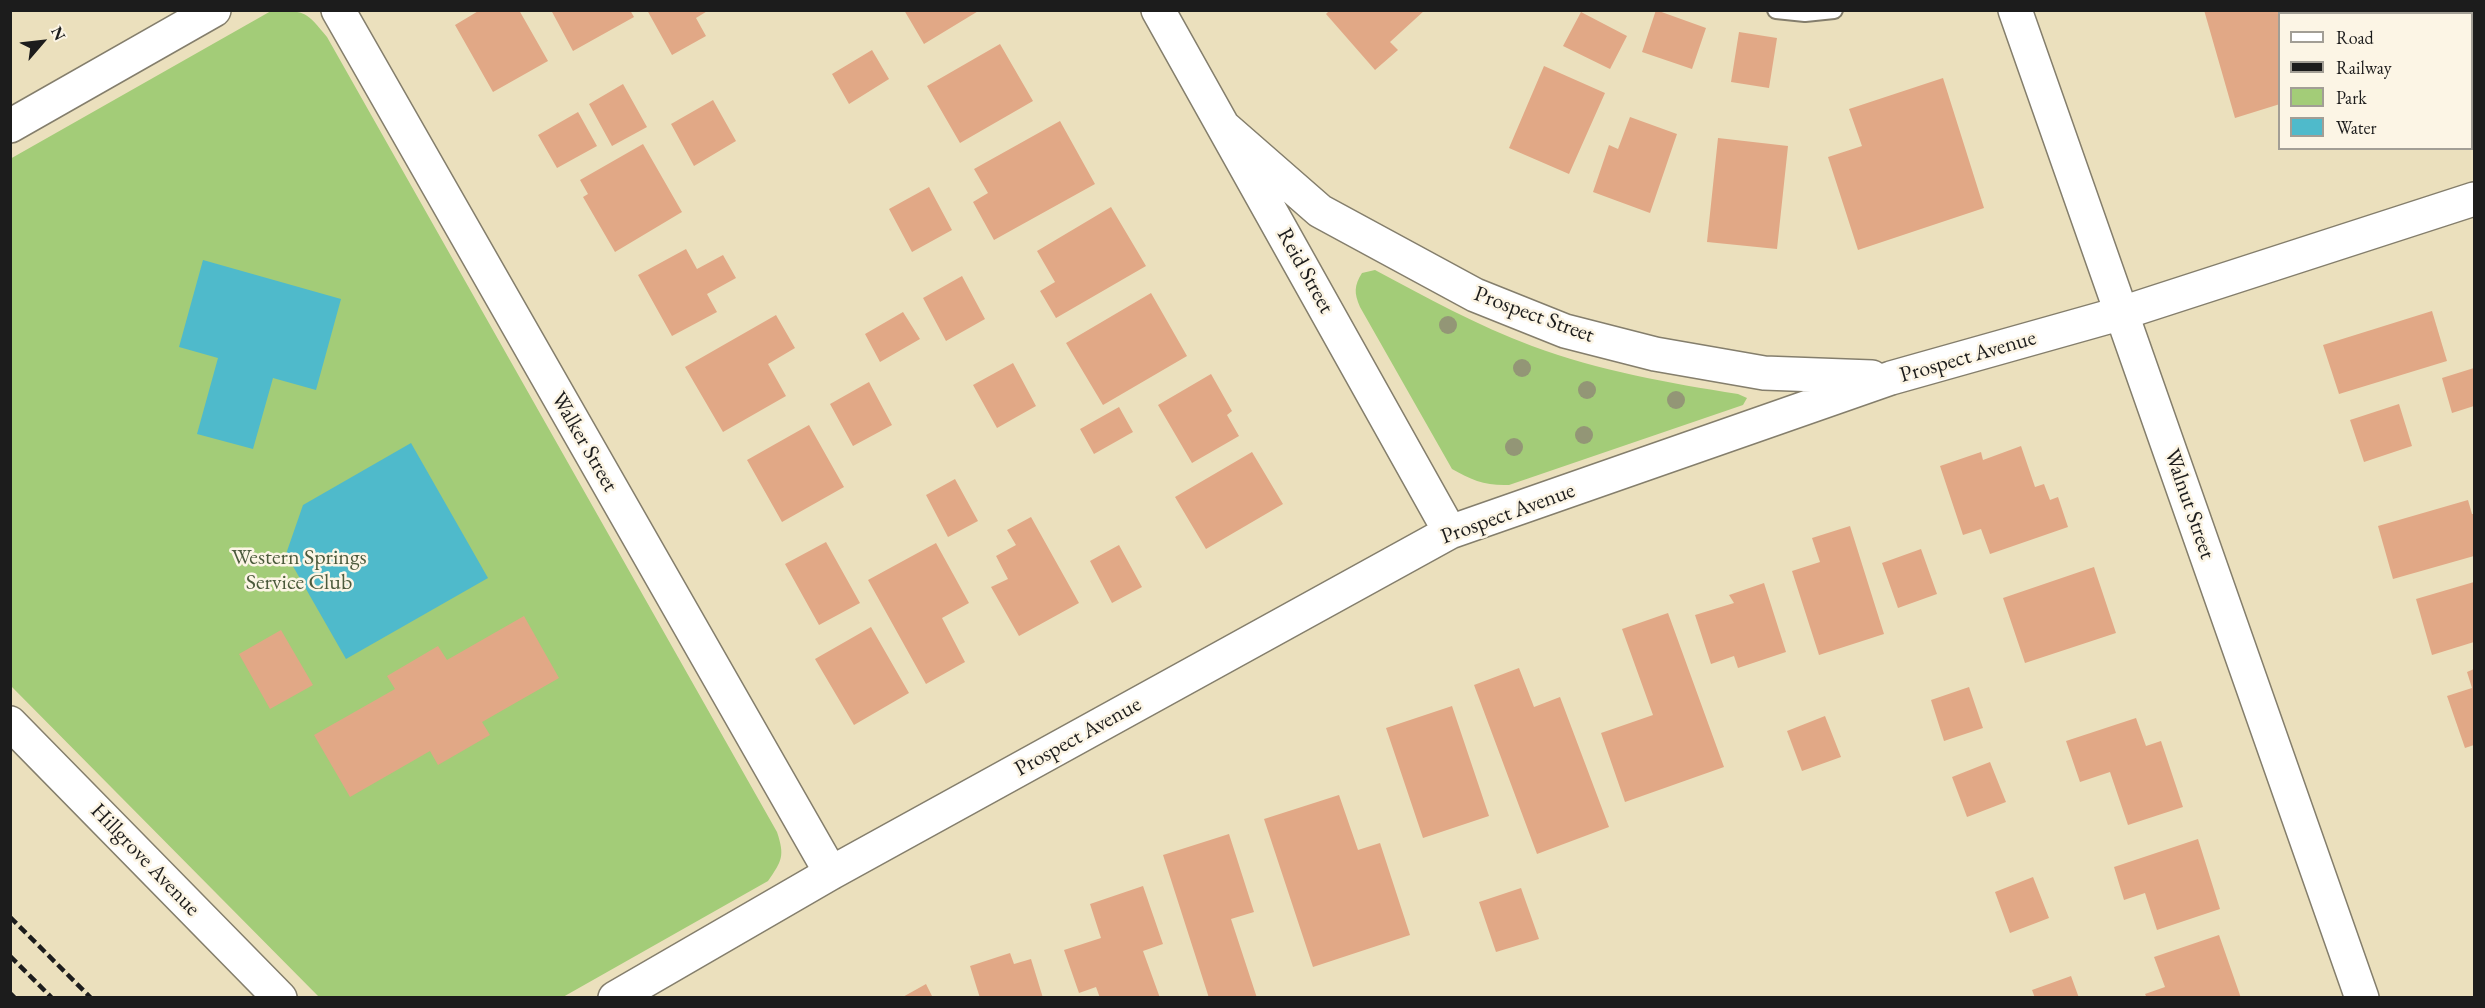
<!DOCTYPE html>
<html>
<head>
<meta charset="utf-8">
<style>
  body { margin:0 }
  #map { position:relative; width:2485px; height:1008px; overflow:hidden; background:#ebe0bd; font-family:"EB Garamond",serif }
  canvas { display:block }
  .frame { position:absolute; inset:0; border:12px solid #1c1c1c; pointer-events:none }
  .legend { position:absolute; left:2278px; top:12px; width:195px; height:138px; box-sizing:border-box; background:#fcf5e5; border:2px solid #a29e95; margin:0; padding:8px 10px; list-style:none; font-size:18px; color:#1c1c1c }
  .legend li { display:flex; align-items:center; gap:12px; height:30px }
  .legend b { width:30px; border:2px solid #a29e95 }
  .north { position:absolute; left:12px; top:12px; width:60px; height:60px; -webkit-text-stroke:4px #fcf5e5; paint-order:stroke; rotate:62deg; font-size:16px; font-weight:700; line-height:24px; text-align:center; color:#1c1c1c }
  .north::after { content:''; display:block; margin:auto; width:21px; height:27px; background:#1c1c1c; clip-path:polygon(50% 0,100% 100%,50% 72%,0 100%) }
</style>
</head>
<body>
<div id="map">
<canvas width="2485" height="1008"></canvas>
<div class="frame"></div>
<ul class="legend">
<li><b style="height:8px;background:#fff"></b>Road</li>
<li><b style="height:8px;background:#1c1c1c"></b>Railway</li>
<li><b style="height:16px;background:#a3cc78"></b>Park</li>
<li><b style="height:16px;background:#4fbacb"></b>Water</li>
</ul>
<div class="north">N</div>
</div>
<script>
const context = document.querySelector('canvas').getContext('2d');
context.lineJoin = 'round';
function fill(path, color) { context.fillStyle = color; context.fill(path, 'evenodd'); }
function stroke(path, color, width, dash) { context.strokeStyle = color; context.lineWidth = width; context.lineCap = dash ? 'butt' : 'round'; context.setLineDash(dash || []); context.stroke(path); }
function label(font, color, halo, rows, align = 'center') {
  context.font = font + ' "EB Garamond",serif'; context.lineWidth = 5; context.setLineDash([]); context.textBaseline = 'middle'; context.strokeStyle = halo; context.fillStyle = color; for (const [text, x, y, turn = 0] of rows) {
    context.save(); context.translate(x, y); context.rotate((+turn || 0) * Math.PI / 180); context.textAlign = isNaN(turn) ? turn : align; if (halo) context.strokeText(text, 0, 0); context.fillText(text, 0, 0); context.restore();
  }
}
fill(new Path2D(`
  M271 11C305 11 305 10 327 37L777 832C785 856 782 861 768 881L563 997H319L11 686 10 159Z
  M1375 270C1426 297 1478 326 1532 346 1599 371 1669 383 1738 394L1747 398 1743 405 1509 485C1486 486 1471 480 1452 469L1360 307C1354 293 1354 286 1362 273Z`), '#a3cc78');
fill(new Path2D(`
  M203 260 341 299 316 390 273 378 253 449 197 434 218 358 179 347Z
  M411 443 488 578 346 659 286 554 303 505Z`), '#4fbacb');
fill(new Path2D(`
  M480 10H519L548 61 493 92 455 25Z
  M551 10H630L634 17 573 51Z
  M647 10H709L696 18 706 36 672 55Z
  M904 10H980L924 44Z
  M1330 10H1425L1390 42 1398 50 1375 70 1326 14Z
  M1656 10 1706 28 1692 69 1642 52Z
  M2204 10H2277L2280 17V104L2235 118Z
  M2337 10H2384L2385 14H2338Z
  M1581 12 1627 36 1610 69 1563 46Z
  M1739 32 1777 38 1769 88 1731 82Z
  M1000 44 1033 101 960 143 927 86Z
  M872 50 889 79 849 104 832 74Z
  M1544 66 1605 93 1569 174 1509 148Z
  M1943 78 1984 208 1858 250 1828 157 1862 146 1849 109Z
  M623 84 647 127 612 146 589 104Z
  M713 100 736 141 694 166 671 124Z
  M578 112 597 146 557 168 538 135Z
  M1630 117 1677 134 1650 213 1593 192 1609 145 1618 149Z
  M1060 121 1095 184 994 240 973 202 988 193 974 169Z
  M1718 138 1788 146 1777 249 1707 242Z
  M643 144 682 212 615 252 583 197 588 194 580 180Z
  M929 187 952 230 912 252 889 209Z
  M1111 207 1146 266 1056 318 1040 291 1055 282 1037 251Z
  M686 249 697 269 723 255 736 278 707 294 717 312 672 336 638 275Z
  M962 276 985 319 946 341 923 298Z
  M1151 293 1187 356 1103 405 1066 343Z
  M2432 311 2447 361 2339 394 2323 345Z
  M903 312 920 339 880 362 865 334Z
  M776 315 795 348 768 364 786 396 723 432 685 367Z
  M1013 363 1036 406 997 428 973 385Z
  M2474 368V406L2452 413 2442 378Z
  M1211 374 1232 411 1227 415 1239 436 1192 463 1158 405Z
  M869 382 892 425 853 446 830 404Z
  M2399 404 2412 446 2364 462 2350 420Z
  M1119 407 1133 432 1094 454 1080 429Z
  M809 425 844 487 782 522 747 460Z
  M2021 446 2035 487 2044 484 2050 500 2058 497 2068 527 1990 554 1981 529 1963 535 1940 466 1981 452 1983 460Z
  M1252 452 1283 504 1206 549 1175 497Z
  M955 479 978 521 948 537 926 495Z
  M2468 500 2472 514H2474V556L2393 579 2378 526Z
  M1031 517 1079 603 1019 636 991 587 1008 579 996 556 1016 545 1007 530Z
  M1850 526 1884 634 1819 655 1792 571 1820 562 1812 538Z
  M826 542 860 603 819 625 785 564Z
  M936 543 969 603 942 618 965 662 926 684 868 580Z
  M1119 545 1142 587 1112 603 1090 561Z
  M1921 549 1937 594 1898 608 1882 563Z
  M2094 567 2116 633 2025 663 2003 598Z
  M2474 582V642L2432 655 2416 599Z
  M1764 583 1786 652 1738 668 1734 656 1711 664 1695 615 1734 603 1729 595Z
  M1668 613 1724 767 1625 802 1601 733 1653 715 1622 629Z
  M524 616 559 678 482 722 490 735 438 765 430 751 350 797 314 735 395 689 387 676 438 646 447 660Z
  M871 627 909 693 854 725 815 659Z
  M281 630 313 685 270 709 239 654Z
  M1519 668 1534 707 1560 697 1609 827 1537 854 1474 685Z
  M2474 669V745L2465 748 2447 696 2472 688 2467 672Z
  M1969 687 1983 728 1944 741 1931 700Z
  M1452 706 1489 816 1423 838 1386 728Z
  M1825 716 1841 757 1802 771 1787 731Z
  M2136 718 2146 746 2161 741 2183 807 2128 825 2110 772 2080 782 2066 741Z
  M1990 762 2006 802 1967 817 1952 777Z
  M1339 795 1358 850 1380 843 1410 935 1313 967 1264 819Z
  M1229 834 1254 912 1231 919 1257 998H1209L1163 855Z
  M2198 839 2220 909 2157 930 2145 893 2124 900 2114 867Z
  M2033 877 2049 918 2010 933 1995 892Z
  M1143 886 1163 944 1143 951 1160 998H1100L1096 987 1079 993 1064 950 1101 938 1090 904Z
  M1521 888 1539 939 1496 952 1479 902Z
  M2219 935 2241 998H2147L2145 994 2165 987 2154 957Z
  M1010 953 1014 964 1031 959 1043 998H980L970 966Z
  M2071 976 2079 998H2035L2032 990Z
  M926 984 933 998H901Z`), '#e1a886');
const lane = new Path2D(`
  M1776 10 1805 13 1834 10`);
const street = new Path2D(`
  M338 10 831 873
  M1158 10 1450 532
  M2015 10 2362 998
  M10 126 214 10
  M1225 128 1320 211 1475 295 1565 331 1655 354 1764 373 1872 377
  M10 723 280 998
  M615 998 831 873 1450 532 1891 378 2122 313 2474 199`);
stroke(lane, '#847e6c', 20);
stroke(street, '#847e6c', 36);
stroke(lane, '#fff', 16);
stroke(street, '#fff', 33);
stroke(new Path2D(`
  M10 917 91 998
  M10 956 52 998
  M10 993 15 998`), '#1c1c1c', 4.5, [9, 4.5]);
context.fillStyle = '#939676';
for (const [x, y] of [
  [1448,325],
  [1522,368],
  [1587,390],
  [1676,400],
  [1584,435],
  [1514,447]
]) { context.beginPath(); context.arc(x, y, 9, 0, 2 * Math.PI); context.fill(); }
label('22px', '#1c1c1c', '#fcf5e5', [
  ["Reid Street",1305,271,61],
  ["Prospect Street",1534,315,20],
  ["Prospect Avenue",1968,357,-16],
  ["Walker Street",584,442,60],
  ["Walnut Street",2189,504,71],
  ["Prospect Avenue",1508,514,-20],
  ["Prospect Avenue",1078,737,-29],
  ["Hillgrove Avenue",145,860,46]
]);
label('22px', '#4b5a3c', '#fcf5e5', [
  ["Western Springs",299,558],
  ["Service Club",299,583]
]);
</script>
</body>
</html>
